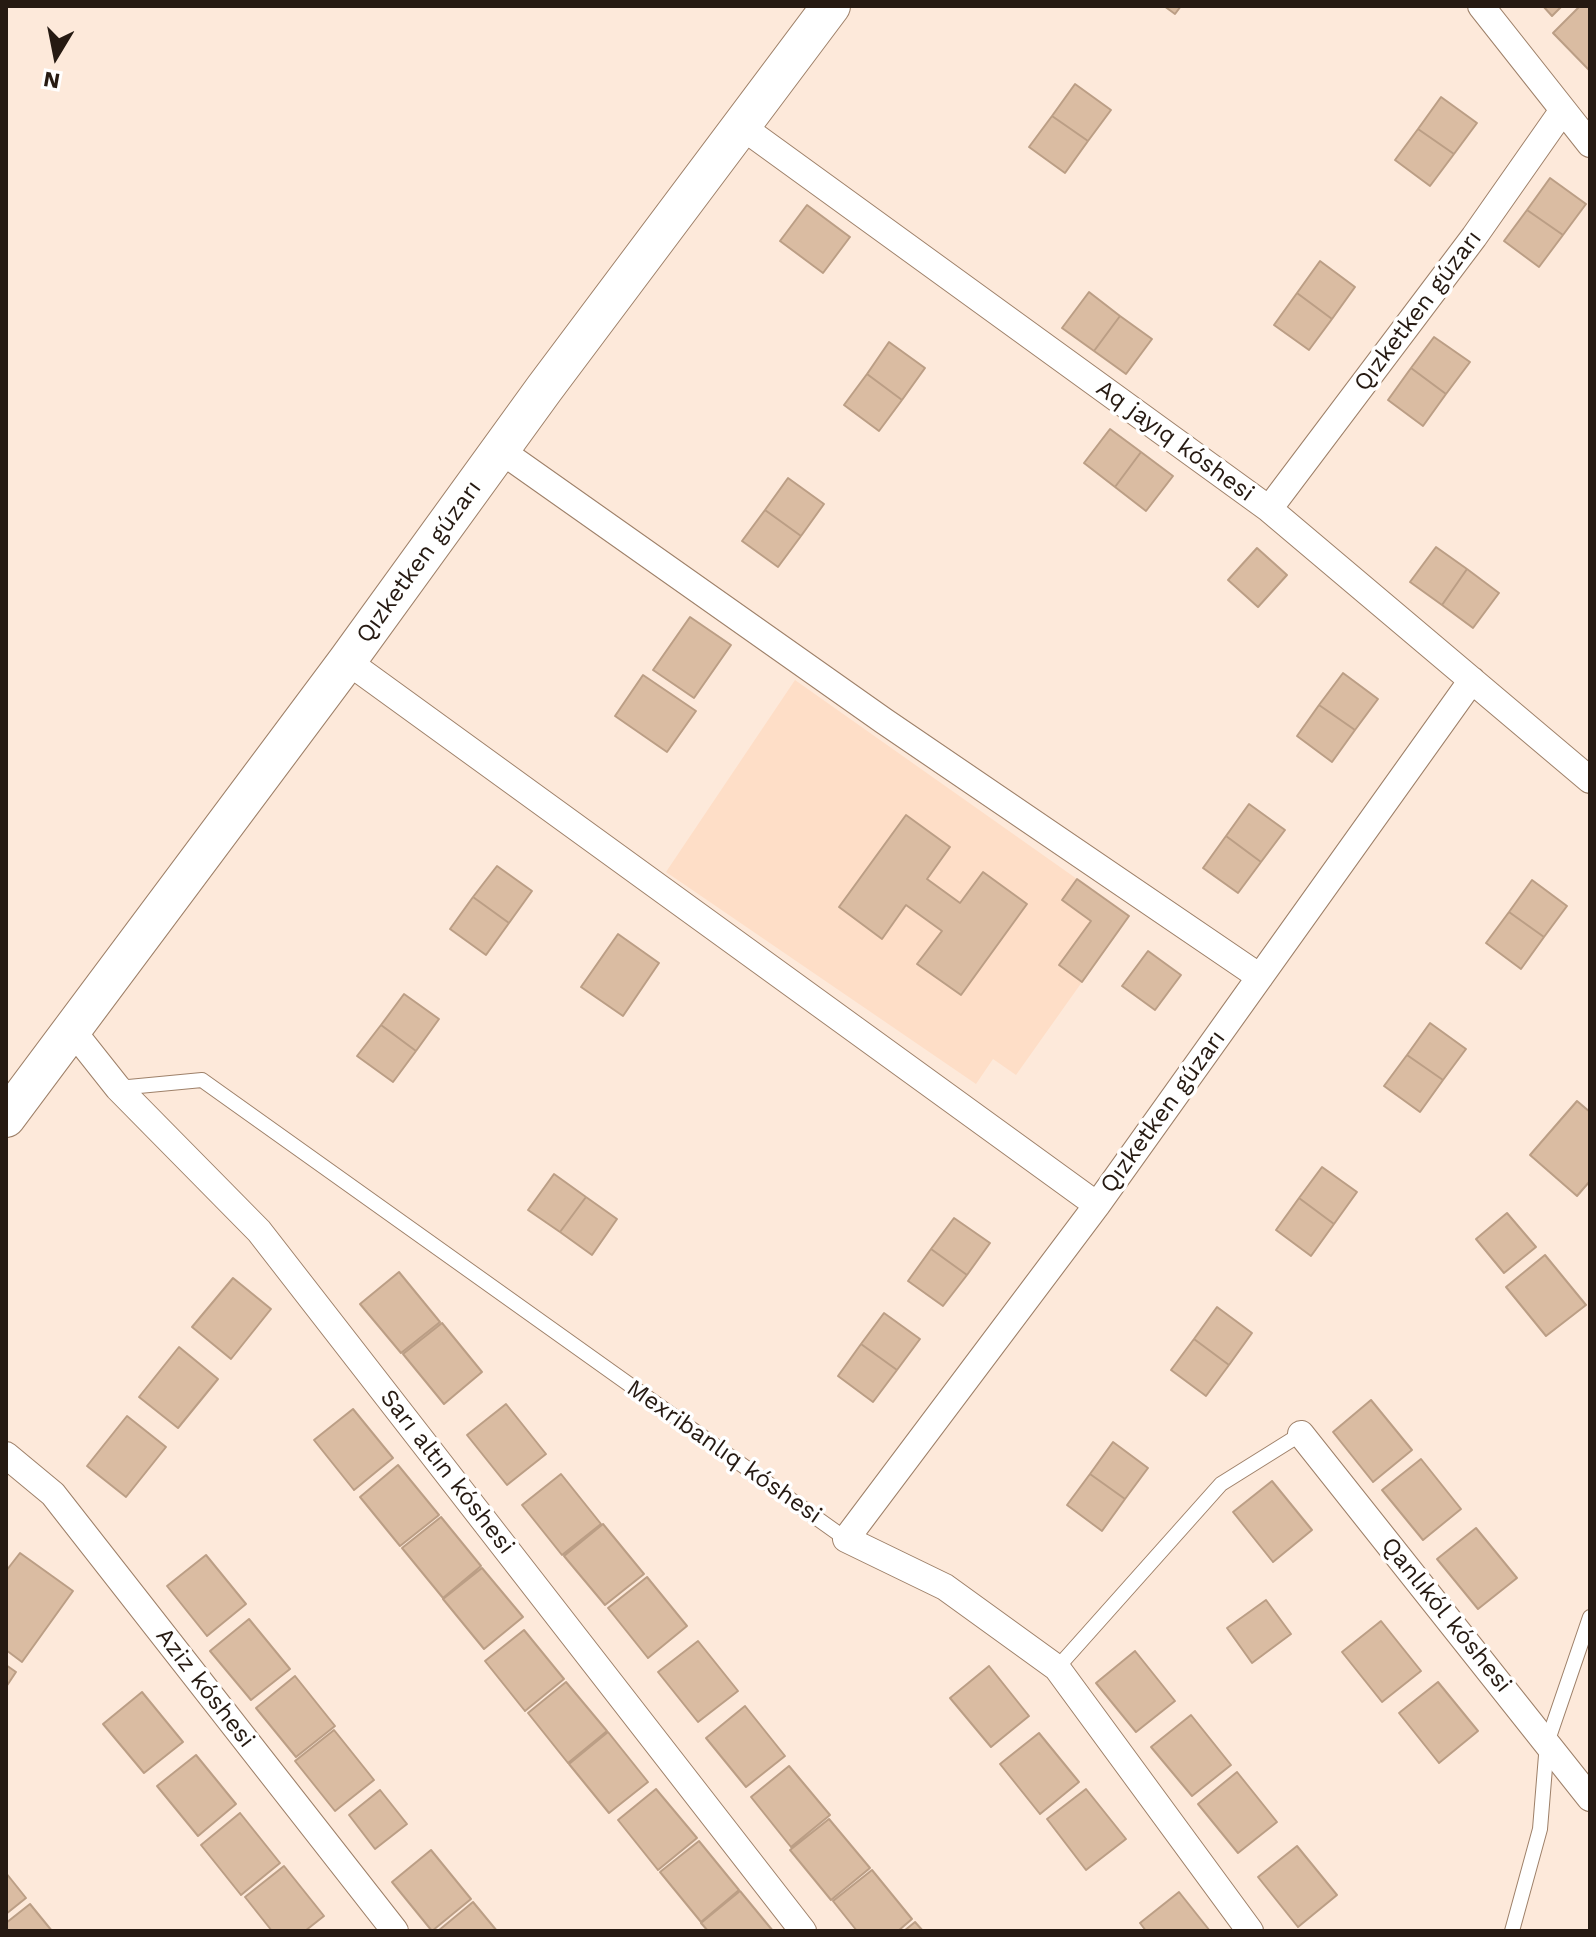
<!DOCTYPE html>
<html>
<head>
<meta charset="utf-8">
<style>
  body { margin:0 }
  #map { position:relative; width:1596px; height:1937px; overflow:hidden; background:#fde9da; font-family:"Work Sans",sans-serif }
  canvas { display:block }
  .frame { position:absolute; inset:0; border:8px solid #261a12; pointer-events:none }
  .north { position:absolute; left:16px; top:16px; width:80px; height:80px; -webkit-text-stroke:6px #fff; paint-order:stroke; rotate:190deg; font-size:22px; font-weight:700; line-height:32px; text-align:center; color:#261a12 }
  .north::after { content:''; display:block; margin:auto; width:28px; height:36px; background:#261a12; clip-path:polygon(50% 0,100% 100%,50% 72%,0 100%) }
</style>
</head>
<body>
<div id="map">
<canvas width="1596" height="1937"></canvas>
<div class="frame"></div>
<div class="north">N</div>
</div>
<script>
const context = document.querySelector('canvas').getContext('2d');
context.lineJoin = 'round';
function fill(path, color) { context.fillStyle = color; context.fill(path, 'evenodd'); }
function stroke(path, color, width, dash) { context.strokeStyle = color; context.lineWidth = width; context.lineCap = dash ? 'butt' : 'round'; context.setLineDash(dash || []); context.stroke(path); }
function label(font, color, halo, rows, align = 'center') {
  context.font = font + ' "Work Sans",sans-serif'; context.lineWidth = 7; context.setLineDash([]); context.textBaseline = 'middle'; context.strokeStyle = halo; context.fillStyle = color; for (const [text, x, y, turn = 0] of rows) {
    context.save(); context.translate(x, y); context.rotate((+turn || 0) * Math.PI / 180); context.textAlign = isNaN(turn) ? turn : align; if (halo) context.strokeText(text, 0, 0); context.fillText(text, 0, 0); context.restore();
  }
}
fill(new Path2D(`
  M795 680 1077 879 1062 900 1091 921 1082 982 1016 1075 993 1059 976 1084 666 872Z`), '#fedec7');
const building = new Path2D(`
  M1164 6H1181L1175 14Z
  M1543 6H1562L1552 16Z
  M1580 6H1590V71L1553 33Z
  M1075 84 1111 110 1088 141 1052 116Z
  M1441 97 1477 123 1454 154 1418 129Z
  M1052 116 1088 141 1065 173 1029 147Z
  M1418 129 1454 154 1430 186 1395 160Z
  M1550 178 1586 204 1563 235 1527 210Z
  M807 205 850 237 823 273 780 241Z
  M1527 210 1563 235 1539 267 1504 241Z
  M1320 261 1355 287 1332 319 1297 293Z
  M1089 292 1120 316 1094 351 1062 328Z
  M1297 293 1332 319 1309 350 1274 325Z
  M1120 316 1152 339 1126 374 1094 351Z
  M1434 337 1470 362 1446 394 1411 368Z
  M889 342 925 368 902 400 867 374Z
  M1411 368 1446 394 1423 426 1388 400Z
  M867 374 902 400 879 431 844 405Z
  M1110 429 1141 452 1115 487 1084 463Z
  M1141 452 1173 476 1146 511 1115 487Z
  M788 478 824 504 801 536 765 510Z
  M765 510 801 536 778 567 742 541Z
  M1436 547 1467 569 1442 605 1410 582Z
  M1257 548 1287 575 1258 607 1228 580Z
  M1467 569 1499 593 1473 628 1442 605Z
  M690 617 731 645 694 698 653 670Z
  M1343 673 1378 699 1355 730 1319 705Z
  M643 675 696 711 667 752 615 716Z
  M1319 705 1355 730 1332 762 1297 736Z
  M1249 804 1285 830 1261 862 1226 836Z
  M906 815 950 847 927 879 960 903 983 872 1027 904 961 995 917 964 942 931 906 905 882 939 839 907Z
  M1226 836 1261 862 1238 893 1203 868Z
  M497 866 532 891 509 923 473 897Z
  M1077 879 1129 916 1082 982 1059 965 1091 921 1062 900Z
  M1532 880 1567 906 1544 937 1509 912Z
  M473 897 509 923 486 955 450 929Z
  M1509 912 1544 937 1521 969 1486 943Z
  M618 934 659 963 623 1016 581 987Z
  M1148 951 1181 975 1155 1010 1122 986Z
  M404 994 439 1019 416 1051 381 1025Z
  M1430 1023 1466 1049 1443 1080 1407 1055Z
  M381 1025 416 1051 393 1082 357 1056Z
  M1407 1055 1443 1080 1420 1112 1384 1086Z
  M1577 1101 1590 1112V1181L1577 1196 1530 1155Z
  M1322 1167 1357 1192 1334 1224 1299 1198Z
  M554 1174 586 1197 560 1232 528 1210Z
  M586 1197 617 1219 592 1255 560 1232Z
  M1299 1198 1334 1224 1311 1256 1276 1230Z
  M1507 1213 1536 1247 1504 1273 1476 1239Z
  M954 1218 990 1243 967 1275 931 1249Z
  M931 1249 967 1275 943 1306 908 1281Z
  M1545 1255 1586 1305 1546 1336 1506 1287Z
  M399 1272 440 1322 401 1353 360 1304Z
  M233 1278 271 1309 231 1359 192 1327Z
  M1217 1307 1252 1333 1229 1365 1194 1339Z
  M884 1313 920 1339 897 1370 861 1344Z
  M442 1323 482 1372 444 1404 403 1354Z
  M1194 1339 1229 1365 1206 1396 1171 1370Z
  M861 1344 897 1370 873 1402 838 1376Z
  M179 1347 218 1379 178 1428 139 1397Z
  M1371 1400 1412 1450 1373 1482 1333 1432Z
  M506 1404 546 1454 507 1485 467 1435Z
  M353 1409 393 1458 354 1490 314 1440Z
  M127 1416 166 1447 126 1497 87 1466Z
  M1113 1442 1148 1468 1125 1499 1090 1474Z
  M1421 1459 1461 1509 1423 1540 1382 1490Z
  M398 1465 439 1515 400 1546 360 1497Z
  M561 1474 601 1524 562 1555 522 1505Z
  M1090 1474 1125 1499 1102 1531 1067 1505Z
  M1272 1481 1312 1530 1273 1562 1233 1512Z
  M441 1517 481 1566 443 1598 402 1548Z
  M603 1524 644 1574 605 1605 564 1556Z
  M1476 1528 1517 1578 1478 1609 1437 1559Z
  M20 1553 73 1591 22 1662 6 1650V1571Z
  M206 1555 246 1604 207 1636 167 1586Z
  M482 1568 523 1617 484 1649 443 1599Z
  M647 1577 687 1626 648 1658 608 1608Z
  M1266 1600 1291 1634 1252 1663 1227 1628Z
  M249 1619 290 1669 251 1700 210 1651Z
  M1381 1621 1421 1671 1382 1702 1342 1652Z
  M524 1630 564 1679 525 1711 485 1661Z
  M698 1641 738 1691 698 1722 658 1672Z
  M1135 1651 1175 1701 1136 1732 1096 1683Z
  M6 1665 16 1672 6 1687Z
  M989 1666 1029 1716 991 1747 950 1698Z
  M295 1676 335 1726 296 1757 256 1708Z
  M566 1682 607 1731 568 1763 528 1713Z
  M1438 1682 1478 1731 1439 1763 1399 1713Z
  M142 1692 183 1742 144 1773 103 1724Z
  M745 1706 785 1756 746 1787 706 1738Z
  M1191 1715 1231 1765 1192 1796 1151 1747Z
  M334 1730 374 1780 335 1811 295 1761Z
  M608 1732 648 1782 609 1813 569 1764Z
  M1039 1733 1079 1782 1040 1814 1000 1764Z
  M196 1755 236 1804 198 1836 157 1786Z
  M789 1766 830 1815 791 1847 751 1797Z
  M1237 1772 1277 1822 1238 1853 1198 1804Z
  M656 1789 697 1838 658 1870 618 1820Z
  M1086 1789 1126 1839 1086 1870 1047 1819Z
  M380 1790 407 1824 375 1849 349 1815Z
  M240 1813 280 1863 241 1895 201 1845Z
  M829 1819 870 1868 831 1900 790 1850Z
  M699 1841 739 1890 701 1922 660 1872Z
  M1297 1846 1337 1895 1298 1927 1258 1877Z
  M431 1850 471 1899 432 1931 392 1882Z
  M284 1866 324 1916 305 1931H272L245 1897Z
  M872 1870 912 1919 898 1931H857L833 1901Z
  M6 1873 26 1898 6 1914Z
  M740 1891 773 1931H708L701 1923Z
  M1179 1892 1210 1931H1146L1140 1923Z
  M473 1902 497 1931H438Z
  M30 1904 52 1931H6V1923Z
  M915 1922 923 1931H904Z`);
fill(building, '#dabca2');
stroke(building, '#bb9e85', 2);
const lane = new Path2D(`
  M118 1088 202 1080 846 1539
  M1057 1668 1221 1484 1301 1434
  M1512 1931 1540 1829 1547 1743 1590 1617`);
const street = new Path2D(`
  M1481 6 1590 144
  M741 126 1269 509 1590 780
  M500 450 884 721 1260 977
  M1269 509 1474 237 1563 110
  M347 661 1097 1205
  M72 1030 118 1088 259 1231 803 1931
  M1301 1434 1590 1798
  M6 1455 53 1494 395 1931
  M1250 1931 1057 1668 945 1587 846 1539 1097 1205 1472 680`);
const secondary = new Path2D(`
  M6 1118 347 661 544 389 831 6`);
stroke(lane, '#9e8069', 16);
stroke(street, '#9e8069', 28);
stroke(secondary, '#9e8069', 40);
stroke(lane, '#fff', 14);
stroke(street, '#fff', 26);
stroke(secondary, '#fff', 38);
label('24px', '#261a12', '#fff', [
  ["Qızketken gúzarı",1418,311,-53],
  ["Aq jayıq kóshesi",1175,441,36],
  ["Qızketken gúzarı",419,562,-54],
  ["Qızketken gúzarı",1163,1112,-54],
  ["Mexribanlıq kóshesi",724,1452,35],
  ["Sarı altın kóshesi",447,1472,52],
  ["Qanlıkól kóshesi",1446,1615,51],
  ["Aziz kóshesi",205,1688,52]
]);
</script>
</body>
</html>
